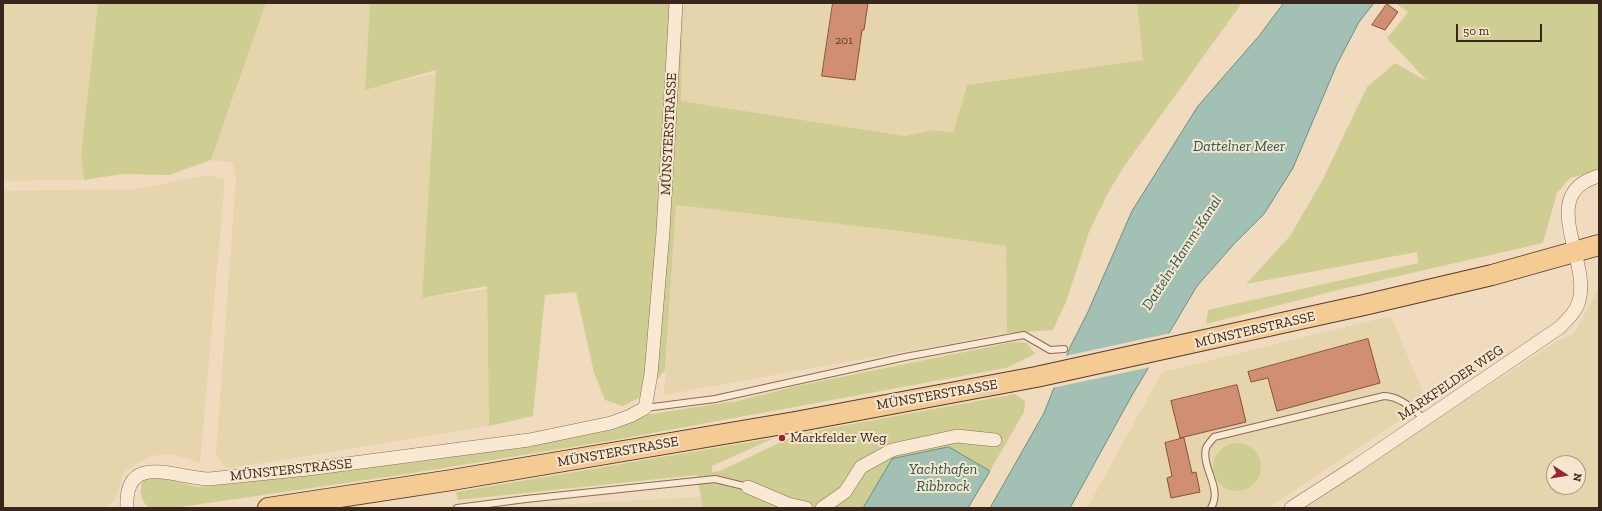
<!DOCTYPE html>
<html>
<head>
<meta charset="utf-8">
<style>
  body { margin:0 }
  #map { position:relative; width:1602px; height:511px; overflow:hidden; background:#f0dbbf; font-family:"Zilla Slab",serif }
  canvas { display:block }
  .frame { position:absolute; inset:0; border:4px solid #38261c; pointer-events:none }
  .north { position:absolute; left:1546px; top:455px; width:40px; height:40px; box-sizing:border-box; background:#f7e6ce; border:1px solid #ab9987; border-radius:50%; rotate:102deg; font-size:11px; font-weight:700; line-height:16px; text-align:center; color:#38261c }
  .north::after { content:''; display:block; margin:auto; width:14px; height:18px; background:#9a2433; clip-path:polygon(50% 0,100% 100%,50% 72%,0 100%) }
  .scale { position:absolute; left:1456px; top:24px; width:86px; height:18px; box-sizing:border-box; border:2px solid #38261c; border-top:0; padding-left:5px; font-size:12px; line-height:14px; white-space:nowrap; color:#38261c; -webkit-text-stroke:3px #f7e6ce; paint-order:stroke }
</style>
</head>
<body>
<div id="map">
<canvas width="1602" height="511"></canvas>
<div class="frame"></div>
<div class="north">N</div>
<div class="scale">50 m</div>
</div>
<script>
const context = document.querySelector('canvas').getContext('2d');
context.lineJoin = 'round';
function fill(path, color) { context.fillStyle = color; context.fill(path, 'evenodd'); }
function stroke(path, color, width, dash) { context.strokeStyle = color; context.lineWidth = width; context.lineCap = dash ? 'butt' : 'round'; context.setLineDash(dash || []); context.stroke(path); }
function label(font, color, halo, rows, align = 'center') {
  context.font = font + ' "Zilla Slab",serif'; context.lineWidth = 4; context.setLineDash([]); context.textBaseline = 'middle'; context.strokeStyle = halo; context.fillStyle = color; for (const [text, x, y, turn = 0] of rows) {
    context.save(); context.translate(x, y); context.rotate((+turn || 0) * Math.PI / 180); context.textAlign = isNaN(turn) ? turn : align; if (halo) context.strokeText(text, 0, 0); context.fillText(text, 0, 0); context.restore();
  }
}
fill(new Path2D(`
  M3 3H98L81 154 84 180 3 181Z
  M266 3H370L366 89 436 73 422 298 487 289 489 426 226 469 216 454 236 177 232 162 211 160Z
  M683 3H1137L1143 60 967 85 953 133 934 130 905 136 681 101Z
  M208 175 225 179 200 463 171 454 150 456 124 472 115 500 104 508H3V191L137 189Z
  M676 205 899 231 1006 246 1007 333 664 395Z
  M1599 288V508H1302L1557 341 1573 335ZM1554 463H1578V487H1554Z
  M1391 316 1427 402 1268 508H1087L1162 372Z
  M701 497 703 508H516L537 506Z`), '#e6d5ac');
fill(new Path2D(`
  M98 3H266L211 160 169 175 122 174 84 180 81 154Z
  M370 3H683L681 101 905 136 934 130 953 133 967 85 1143 60 1137 3H1242L1125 165 1109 191 1089 232 1066 302 1053 330 1007 333 1006 246 899 231 676 205 665 370 643 396 623 406 605 400 594 373 576 292 545 295 533 416 489 426 487 286 422 298 436 70 365 90Z
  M1395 3H1599V171L1570 178 1557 193 1543 243 1346 288 1206 324 1208 310 1418 263 1417 252 1246 284 1290 236 1322 181 1367 87 1395 63 1427 81 1387 38 1408 12Z
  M1013 342 1027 343 1035 354 1006 368 609 441 400 475 174 508H149C140 499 139 492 143 480L154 476 198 487 417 462 531 445 612 430 650 414 737 401 797 386Z
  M1015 394 1025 401 1024 412 990 471 949 447 892 459 863 508H703L697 475 458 500 456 492 774 438 712 466V472L720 471 798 434Z
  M1213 467a24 24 0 1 1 48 0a24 24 0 1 1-48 0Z`), '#cece92');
const water = new Path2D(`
  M1284 3H1374L1359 22 1337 64 1293 168 1264 214 1234 244 1197 286 1131 397 1070 508H990L1044 413 1071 345 1087 314 1132 211 1198 106 1259 36Z
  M949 447 990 471 968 508H863L892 459Z`);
fill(water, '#a2c1b4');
stroke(water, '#698f81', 1);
fill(new Path2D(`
  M1171 333 1151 367 1052 388 1065 356Z`), '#f0dbbf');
const building = new Path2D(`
  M833 3H868L864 30H862L855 80 822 76Z
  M1387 4 1398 12 1385 30 1372 25Z
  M1368 339 1380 383 1277 411 1268 378 1251 382 1248 372Z
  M1237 385 1246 422 1180 438 1171 401Z
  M1184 438 1192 473 1196 472 1200 492 1171 498 1167 478 1172 476 1165 443Z`);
fill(building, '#d08e73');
stroke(building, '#89513b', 1);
const service = new Path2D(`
  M645 408 715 399 905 357 1024 335 1050 350 1064 349
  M457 508 526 499 715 479 748 487
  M1211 508C1223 488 1201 468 1206 448 1207 445 1212 440 1214 437L1384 396C1402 397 1412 409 1426 420`);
const minor = new Path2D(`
  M748 487 788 504 806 508
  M127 508C124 450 177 479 209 479L308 469 529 440 611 423 630 416 645 408 651 374 663 232 676 3
  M822 508 845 492 861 467 892 450 957 436 995 440
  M1291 508 1356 466 1559 328C1567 320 1576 312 1579 301 1591 260 1536 193 1599 176`);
const primary = new Path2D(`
  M268 508 452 480 795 422 1036 377 1364 305 1492 275 1599 245`);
stroke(service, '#896b56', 8);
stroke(minor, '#896b56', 14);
stroke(primary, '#563a2b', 22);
stroke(service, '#fae9d2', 6);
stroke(minor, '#fae9d2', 13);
stroke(primary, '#f5cb94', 20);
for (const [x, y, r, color] of [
  [782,438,4,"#9a2433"]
]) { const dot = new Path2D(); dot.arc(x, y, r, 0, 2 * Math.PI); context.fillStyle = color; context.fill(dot); stroke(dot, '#f7e6ce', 1.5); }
label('12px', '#5e4032', null, [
  ["201",844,41]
]);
label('14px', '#38261c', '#f7e6ce', [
  ["MÜNSTERSTRASSE",669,134,-87],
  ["MÜNSTERSTRASSE",1255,330,-13],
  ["MARKFELDER WEG",1451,383,-34],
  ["MÜNSTERSTRASSE",937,395,-10],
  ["MÜNSTERSTRASSE",618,452,-10],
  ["MÜNSTERSTRASSE",291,470,-6]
]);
label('14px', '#38261c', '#f7e6ce', [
  ["Markfelder Weg",790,438]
], 'left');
label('italic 15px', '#2a5850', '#f7e6ce', [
  ["Dattelner Meer",1239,147],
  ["Datteln-Hamm-Kanal",1182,253,-57],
  ["Yachthafen",943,470],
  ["Ribbrock",943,487]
]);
</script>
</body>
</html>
